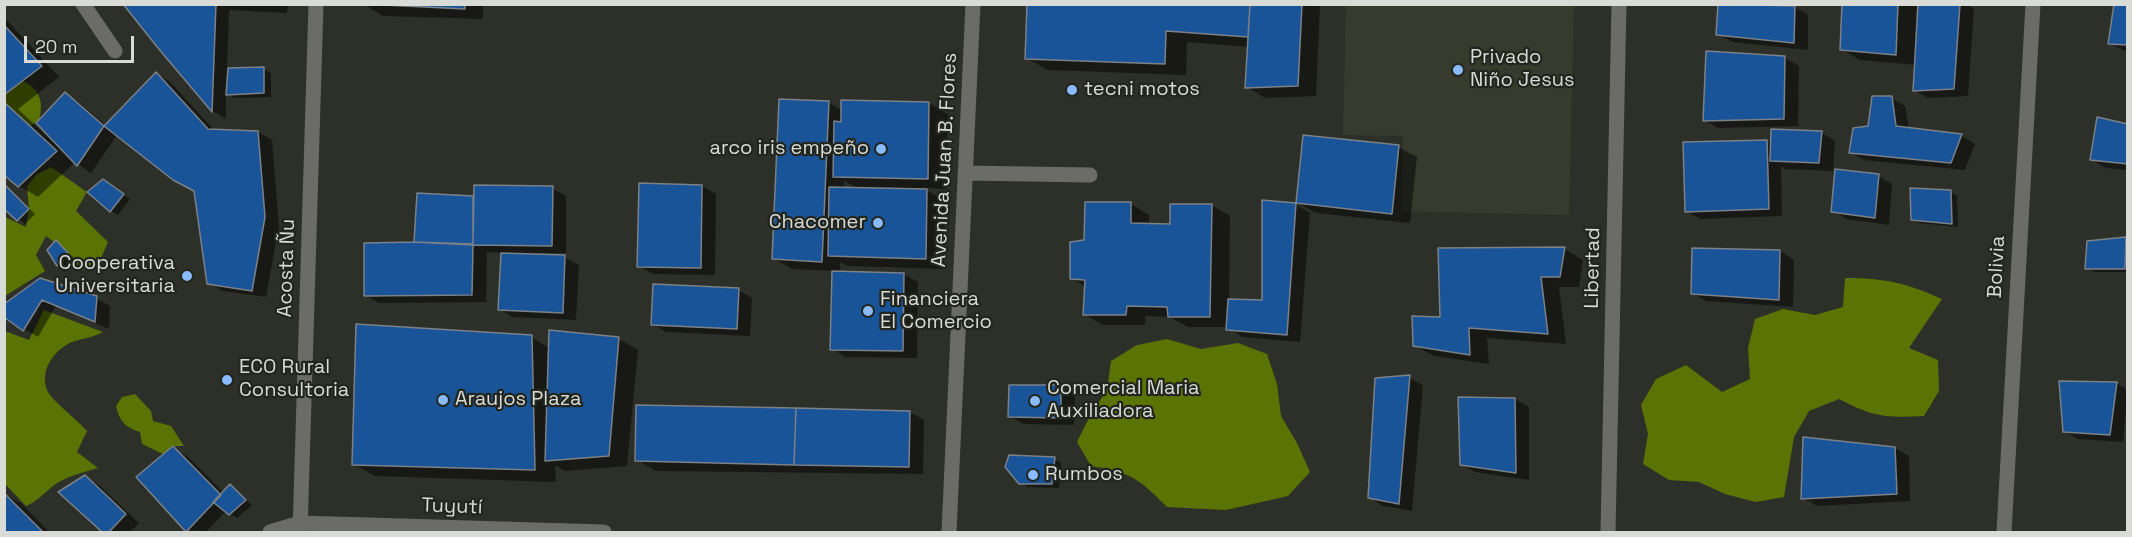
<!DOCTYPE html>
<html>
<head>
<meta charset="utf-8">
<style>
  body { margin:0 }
  #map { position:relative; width:2132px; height:537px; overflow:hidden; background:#2d3028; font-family:"Space Grotesk",sans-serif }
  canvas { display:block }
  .frame { position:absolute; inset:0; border:6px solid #d9dbd6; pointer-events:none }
  .scale { position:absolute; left:24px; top:36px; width:110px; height:27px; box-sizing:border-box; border:3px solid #d9dbd6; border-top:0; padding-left:8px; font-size:18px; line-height:21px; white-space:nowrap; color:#d9dbd6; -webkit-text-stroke:4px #23261f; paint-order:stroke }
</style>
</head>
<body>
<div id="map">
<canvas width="2132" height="537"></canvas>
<div class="frame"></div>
<div class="scale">20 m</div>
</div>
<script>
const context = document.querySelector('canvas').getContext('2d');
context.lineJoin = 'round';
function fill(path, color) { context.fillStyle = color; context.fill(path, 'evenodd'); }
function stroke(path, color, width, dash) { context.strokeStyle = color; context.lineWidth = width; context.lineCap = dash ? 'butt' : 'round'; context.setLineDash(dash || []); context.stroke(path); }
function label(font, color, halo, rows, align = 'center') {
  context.font = font + ' "Space Grotesk",sans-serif'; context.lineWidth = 4.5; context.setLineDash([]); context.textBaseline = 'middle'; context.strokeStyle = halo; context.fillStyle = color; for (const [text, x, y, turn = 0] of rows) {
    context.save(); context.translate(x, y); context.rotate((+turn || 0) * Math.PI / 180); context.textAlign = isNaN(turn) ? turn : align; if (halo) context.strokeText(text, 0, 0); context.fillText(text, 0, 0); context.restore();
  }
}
fill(new Path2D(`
  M1346 5H1574L1569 215 1401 211 1403 136 1343 135Z`), '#363b2e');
fill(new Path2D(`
  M4 77C31 80 47 92 39 121L30 126 5 128Z
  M51 167 87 192 76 211 108 242 98 265 82 269 68 253 46 236 36 255 45 271 5 296V217L26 227 29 209 27 187 36 175Z
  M1845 278C1885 278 1906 283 1942 299L1909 348 1938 360 1939 391 1924 416C1886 418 1873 417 1839 399L1809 411 1794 437 1784 497 1756 502 1725 494 1699 482 1669 480 1643 464 1648 434 1641 405 1656 379 1686 365 1722 392 1750 379 1748 348 1755 319 1783 309 1815 315 1843 307Z
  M44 310 103 332C92 338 83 338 72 342 53 350 36 375 50 395 60 407 76 419 87 431L77 452 98 468C82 473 66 476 53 486 43 494 38 501 26 506L5 484V331L29 340Z
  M1167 339 1201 349 1238 343 1267 354 1277 384 1281 416 1297 443 1310 472 1288 496 1226 510 1167 507C1139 479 1131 472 1091 466L1077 442 1091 414 1107 390 1111 361 1137 345Z
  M135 394 151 411 153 421 171 426 184 446H173L163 454 142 444 140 432C126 428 119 421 116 406L122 397Z`), '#5a7303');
fill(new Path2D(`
  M125 4H288L287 13 229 10 227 69H264L271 73V97L234 98 226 94V119L213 111Z
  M364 4H483V19L383 16Z
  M1028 4H1320L1316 96 1265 98 1247 87 1249 47 1187 42 1186 75 1048 70 1026 58Z
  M1844 4H1917L1916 21H1919L1920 4H1966L1974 9 1968 96 1928 98 1914 90 1916 65 1860 60 1841 49Z
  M2128 4V52L2110 44Z
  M1795 7 1808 15V50L1732 42 1718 34Z
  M4 17 59 77 18 109 52 141 65 94 79 102 106 126 156 74 170 82 215 131 258 132 272 140 279 226 266 297 223 291 209 283 195 190 117 135 91 173 75 162 38 197 19 186 4 173Z
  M1785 58 1799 66 1798 126 1718 128 1704 120Z
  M1891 98 1905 106 1909 129 1962 136 1975 144 1965 170 1864 160 1850 152Z
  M829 103 843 111 929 103 948 114 946 189 923 188 945 201 944 269 848 266 840 262V273L904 274 918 282 917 358 846 357 832 349 834 271 792 269 773 258ZM844 181 858 189H844Z
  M2128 126V170L2106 168 2092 160Z
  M1822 133 1835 141 1833 171 1785 169 1781 166 1782 216 1700 219 1686 211 1766 141 1772 144Z
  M1398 147 1417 157 1410 223 1316 213 1298 203Z
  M1878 176 1892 184 1889 225 1846 219 1833 211Z
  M4 183 35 214 25 224 4 207Z
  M110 185 130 199 118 215 111 211Z
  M640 185 702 186 716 194 715 275 653 274 639 266Z
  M552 188 566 196V253H533V256L565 257 579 265 576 320 513 317 499 309 502 253 487 252 486 302 379 303 365 295 415 244 419 194 475 197Z
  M1950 191 1957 196 1958 227 1919 223 1912 219Z
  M1131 204 1149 215V225L1171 226 1211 205 1230 216 1229 301H1263L1296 205 1310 213 1300 342 1242 337 1228 327H1188L1169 317 1145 316V325H1103L1084 314 1086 287 1071 278 1086 242Z
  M2126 239 2128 272H2094L2087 268Z
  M56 242 74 258 65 269 58 265 49 250Z
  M1565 249 1583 260 1579 287H1559L1566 344 1487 338 1489 364 1434 356 1415 346 1442 319 1440 250Z
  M1780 251 1794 260 1793 307 1706 301 1692 293Z
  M40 279 96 298 110 306 109 329 56 306 38 337 24 329Z
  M738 290 752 298 750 336 666 332 653 324Z
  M550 332 619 339 638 350 627 466 565 471 555 465 556 482 375 476 353 464 531 337 550 348Z
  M1409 377 1423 385 1412 511 1383 506 1369 497Z
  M2116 383 2128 390 2123 442 2078 439 2064 431Z
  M1061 387 1075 395 1074 425 1023 424 1010 416Z
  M1515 399 1529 407V480L1475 472 1461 464Z
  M910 412 924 420 923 474 656 471 637 460Z
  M173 448 187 456 224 493 230 486 252 505 237 518 226 511 206 532 187 530Z
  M1895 448 1909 456 1910 501 1817 506 1803 498Z
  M1054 459 1061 463 1059 488 1028 487 1020 483Z
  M85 476 99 485 139 523 130 532H104L60 492Z
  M4 494 22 504 49 532H4Z`), '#0007');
const building = new Path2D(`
  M123 4H216L212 112 158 48Z
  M363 4H465V9Z
  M1027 4H1250L1248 37 1166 31 1165 64 1025 59Z
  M1250 4H1302L1298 86 1245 88Z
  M1718 4 1795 6 1794 43 1716 35Z
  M1842 4H1898L1896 55 1840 50Z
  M1918 4H1960L1954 89 1913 91Z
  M2114 4H2128V45L2108 44Z
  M4 25 42 66 4 95Z
  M1706 51 1785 56 1784 119 1703 121Z
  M264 67V93L226 95 228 68Z
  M156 72 208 129 258 131 265 217 252 291 207 284 194 191 173 180 104 126Z
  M65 92 104 126 77 166 36 123Z
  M1872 96H1892L1896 126 1962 134 1951 163 1849 153 1853 128 1868 126Z
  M779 99 829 101 822 262 772 259Z
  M841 100 929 102 928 179 833 177 834 121 841 122Z
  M4 102 57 151 18 187 4 175Z
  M2097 117 2128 124V164L2090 160Z
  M1771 129 1822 131 1819 163 1770 161Z
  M1303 135 1399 145 1392 214 1296 203Z
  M1767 140 1769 209 1685 212 1683 142Z
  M1835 169 1879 174 1875 218 1831 212Z
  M103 179 124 194 110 212 87 192Z
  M639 183 702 185 701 268 637 267Z
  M4 184 29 209 17 221 4 209Z
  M474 185 553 186 552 246 473 245Z
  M829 187 927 189 926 259 828 256Z
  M1910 188 1951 190 1952 224 1911 220Z
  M417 193 473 196V244L414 242Z
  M1262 200 1296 203 1287 335 1226 330 1228 299 1262 300Z
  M1085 202H1131V223L1170 224V204H1212L1210 317H1168L1167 307 1127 306 1126 315H1083L1085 280 1070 279V242L1084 240Z
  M2126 237 2125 269H2085L2087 241Z
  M56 240 68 253 57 266 47 250Z
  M414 242 473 245 472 295 364 296V243Z
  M1565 247 1560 277H1541L1548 334 1469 328 1470 355 1413 346 1412 316 1440 317 1438 248Z
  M1692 248 1780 250 1779 300 1691 294Z
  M501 253 565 255 563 313 498 310Z
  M832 271 904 273 903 351 830 350Z
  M40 278 97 296 95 322 42 300 23 331 4 317V304Z
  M653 284 739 288 737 329 651 325Z
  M356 324 532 335 535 470 352 465Z
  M549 330 619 337 609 456 545 461Z
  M1410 375 1399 504 1368 498 1375 378Z
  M2059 381 2117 382 2110 435 2063 432Z
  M1009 385H1061V418L1008 417Z
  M1458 397 1515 398 1516 473 1460 465Z
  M636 405 796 408 794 465 635 461Z
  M796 408 910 411 909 467 794 465Z
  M1803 437 1895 447 1897 494 1801 499Z
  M173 446 221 495 186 532 136 477Z
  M1009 455 1055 457 1052 484H1019L1005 467Z
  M85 475 126 514 109 532H102L58 492Z
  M230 484 246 500 229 515 213 502Z
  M4 493 43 532H4Z`);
fill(building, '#195398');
stroke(building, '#7b8188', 1.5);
stroke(new Path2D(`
  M83 4 115 51
  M965 173 1090 175
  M270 532 300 523 604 532
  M300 532 316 4
  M949 532 973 4
  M1608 532 1619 4
  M2004 532 2033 4`), '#6b6c68', 15);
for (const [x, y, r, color] of [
  [1458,70,6,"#88bafc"],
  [1072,90,6,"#88bafc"],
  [881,149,6,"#88bafc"],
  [878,223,6,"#88bafc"],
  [187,276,6,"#88bafc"],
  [868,311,6,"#88bafc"],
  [227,380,6,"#88bafc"],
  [443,400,6,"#88bafc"],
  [1035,401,6,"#88bafc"],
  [1033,475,6,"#88bafc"]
]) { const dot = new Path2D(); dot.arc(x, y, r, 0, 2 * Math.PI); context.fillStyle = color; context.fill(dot); stroke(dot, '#23261f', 2); }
label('20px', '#d9dbd6', '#23261f', [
  ["Privado",1470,58],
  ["Niño Jesus",1470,81],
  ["tecni motos",1084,90],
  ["arco iris empeño",869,149,"right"],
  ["Chacomer",866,223,"right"],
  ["Cooperativa",175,264,"right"],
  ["Universitaria",175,287,"right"],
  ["Financiera",880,300],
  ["El Comercio",880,323],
  ["ECO Rural",239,368],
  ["Consultoria",239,391],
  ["Comercial Maria",1047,389],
  ["Auxiliadora",1047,412],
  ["Araujos Plaza",455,400],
  ["Rumbos",1045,475]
], 'left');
label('20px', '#d9dbd6', '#23261f', [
  ["Avenida Juan B. Flores",945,160,-87],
  ["Bolivia",1997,267,-87],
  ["Acosta Ñu",287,268,-88],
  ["Libertad",1593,268,-89],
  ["Tuyutí",452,507,2]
]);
</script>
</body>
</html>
